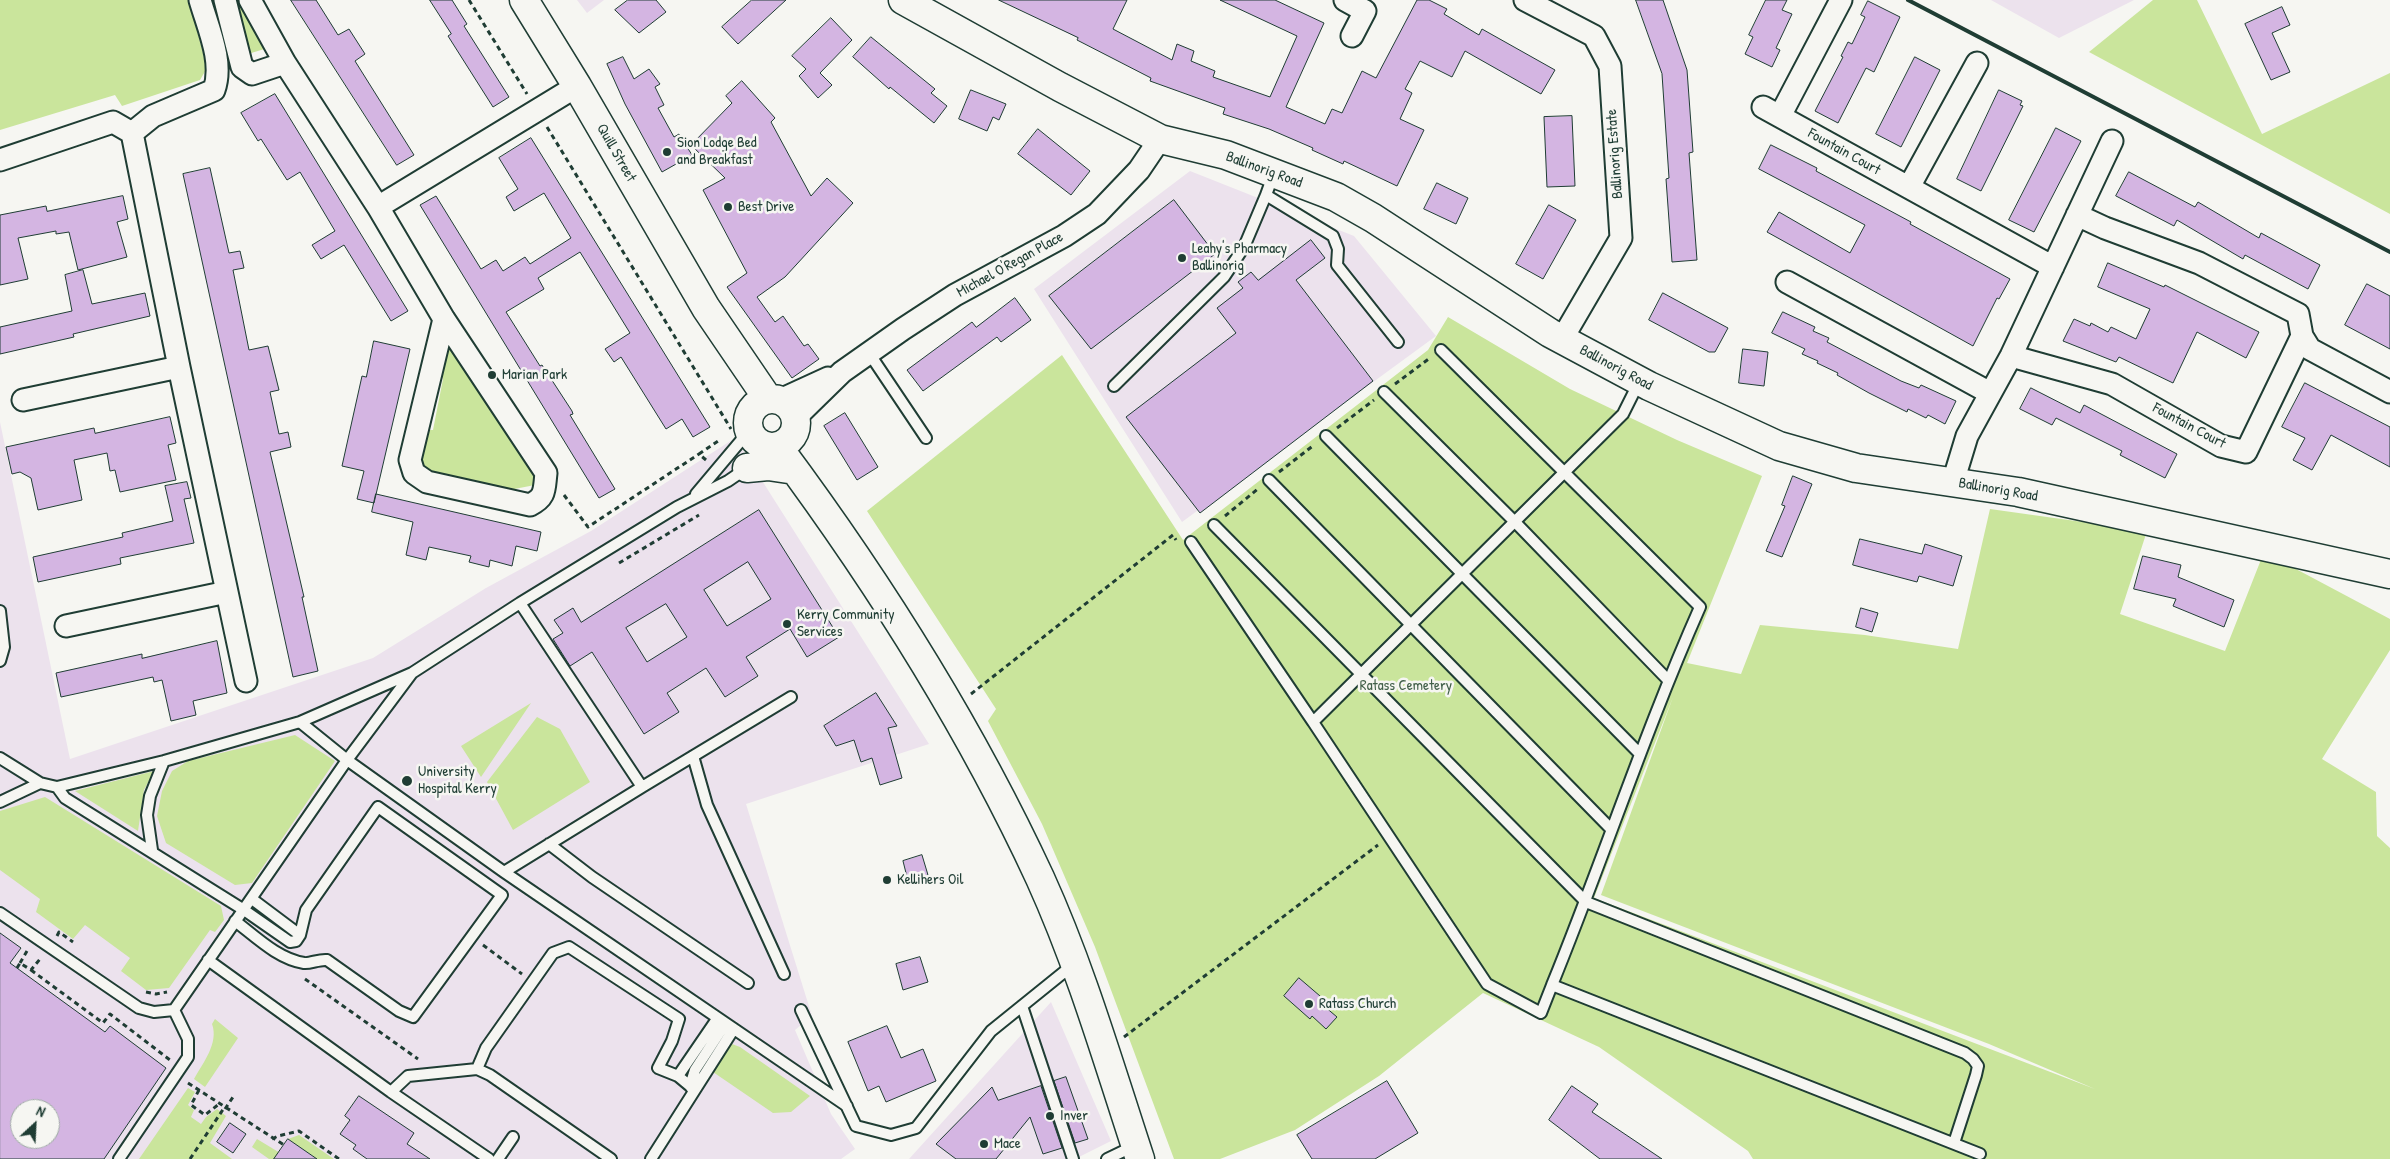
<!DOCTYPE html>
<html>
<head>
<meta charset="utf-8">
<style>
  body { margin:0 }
  #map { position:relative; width:2390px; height:1159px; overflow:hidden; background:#f6f6f2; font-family:"Patrick Hand",sans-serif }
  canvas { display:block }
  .north { position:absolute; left:10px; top:1099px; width:50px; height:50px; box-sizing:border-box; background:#f6f6f2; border:1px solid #a0aca6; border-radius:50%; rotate:25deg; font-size:14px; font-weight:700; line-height:20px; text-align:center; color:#1f3d34 }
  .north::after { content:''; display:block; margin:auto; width:18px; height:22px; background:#1f3d34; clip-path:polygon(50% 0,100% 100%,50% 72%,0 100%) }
</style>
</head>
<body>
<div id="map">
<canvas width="2390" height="1159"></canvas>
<div class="north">N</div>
</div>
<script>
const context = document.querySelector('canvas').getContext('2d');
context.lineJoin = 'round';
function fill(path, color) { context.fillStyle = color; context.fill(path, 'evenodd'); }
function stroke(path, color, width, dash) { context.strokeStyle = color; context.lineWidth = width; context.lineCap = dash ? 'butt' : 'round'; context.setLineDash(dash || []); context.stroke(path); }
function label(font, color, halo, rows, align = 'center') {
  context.font = font + ' "Patrick Hand",sans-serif'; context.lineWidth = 5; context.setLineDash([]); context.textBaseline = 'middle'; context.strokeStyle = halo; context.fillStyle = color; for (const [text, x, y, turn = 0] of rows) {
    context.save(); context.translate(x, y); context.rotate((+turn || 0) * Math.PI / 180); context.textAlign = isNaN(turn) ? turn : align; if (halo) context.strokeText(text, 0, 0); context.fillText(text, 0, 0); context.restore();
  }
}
fill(new Path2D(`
  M577 0H604L587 13Z
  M1991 0H2134L2059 38Z
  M1190 171 1354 236 1436 336 1182 522 1034 289Z
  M0 422 70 759 373 658 486 588 591 531 735 438 929 744 746 804 812 1016 795 1030 831 1114 855 1149 841 1159H0ZM20 1109H50V1139H20Z
  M1051 1002 1111 1141 1075 1159H909Z`), '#ece2ed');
fill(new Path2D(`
  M0 0H189L207 68 200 80 122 106 115 95 0 130Z
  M231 0H243L271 47 248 54Z
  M2153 0H2197L2262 134 2390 73V214L2089 52Z
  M1448 317 1570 389 1677 440 1762 476 1687 663 1741 674 1760 625 1865 635 1958 649 1990 509 2147 531 2120 614 2225 651 2264 552 2390 619V650L2322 759 2376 792 2377 836 2390 848V1159H1753L1748 1151 1599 1047 1483 993 1379 1076 1295 1130 1220 1159H1174L1095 947 1042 824 988 721 996 709 867 511 1062 355 1183 540 1428 350ZM1673 697 1601 895 1989 1044 2095 1089 1594 898Z
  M446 348 453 349 538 473 535 485 504 491 432 475 422 465 420 445 424 430H433L443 379 438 368Z
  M531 703 481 777 461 746Z
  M537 717 560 729 590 782 513 830 487 782Z
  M295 735 335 761 252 883 235 885 166 843 157 816 162 791 172 771 188 761Z
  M154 771 144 790 138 831 75 791Z
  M45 797 221 906 224 920 215 932 210 930 169 988 146 990 121 971 130 958 85 925 73 939 36 912 40 899 0 870V811Z
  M215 1019 238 1038 205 1087 194 1079C203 1063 219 1043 212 1024Z
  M732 1044 740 1047 810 1096 791 1112 773 1113 713 1072Z
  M188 1088 195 1092 188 1105 194 1110 191 1117 201 1124 206 1117 217 1109 226 1116 210 1143 232 1159H139Z
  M299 1135 334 1159H312L313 1156 288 1139Z
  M257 1139 290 1159H269L252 1147Z`), '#cae59c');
const building = new Path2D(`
  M291 0H316L338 35 349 29 365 54 355 61 414 155 397 165Z
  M430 0H452L467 24 464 26 509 97 493 107 448 36 451 34Z
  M628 0H656L666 12 639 33 615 10Z
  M752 0H786L738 44 722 27Z
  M999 0H1127L1113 29 1172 60 1177 44 1194 51 1191 61 1215 71 1213 77 1270 97 1297 36 1220 0H1275L1324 23 1286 107 1325 124 1332 109 1342 113 1362 71 1376 78 1417 0H1429L1447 9 1444 14 1479 35 1482 29 1555 70 1541 94 1465 51 1452 77 1420 61 1405 89 1412 93 1400 119 1424 130 1397 186 1344 161 1343 164 1312 150 1313 148 1269 129 1223 114 1225 108 1150 81 1151 78 1077 40 1078 38Z
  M1636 0H1663L1687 70 1693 152 1689 153 1697 260 1672 262 1666 179 1669 178 1662 74Z
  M1766 0H1787L1782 10 1792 14 1776 48 1780 50 1772 67 1745 54 1753 37 1749 35Z
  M1868 1 1900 17 1874 72 1866 68 1838 123 1815 111 1843 57 1841 56 1848 42 1852 44 1865 17 1861 15Z
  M2282 7 2290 25 2272 33 2290 72 2271 80 2245 24Z
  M831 18 852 40 820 73 832 85 818 98 799 76 806 69 792 56Z
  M871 37 935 89 931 93 947 106 934 123 890 87 889 89 853 57Z
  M623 57 634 79 649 69 660 84 655 87 664 105 658 108 674 137 679 134 692 155 662 172 625 104 607 64Z
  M1915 57 1940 70 1901 147 1876 134Z
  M742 81 775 118 771 122 811 196 827 178 853 203 785 277 757 297 775 322 783 316 804 346 808 344 819 359 792 378 727 287 747 273 703 190 725 178 691 145 732 103 726 96Z
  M971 90 1006 104 999 120 993 117 987 131 959 119Z
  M1999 90 2022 101 2020 105 2023 106 1981 191 1957 179Z
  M275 94 408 311 391 321 344 245 321 259 312 245 335 231 300 172 287 180 261 139 258 141 241 113Z
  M1572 116 1575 186 1547 187 1544 117Z
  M2056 128 2081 141 2034 232 2009 220Z
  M1038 129 1090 171 1071 195 1018 154Z
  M531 138 710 427 693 437 682 419 666 429 621 357 614 362 605 349 630 333 580 252 538 278 544 289 506 312 540 366 542 365 572 411 573 414 570 415 615 489 599 498 420 205 436 196 481 269 496 260 503 271 525 257 530 264 571 238 544 193 514 211 506 197 518 189 499 158Z
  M1771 145 1817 168 1816 171 1911 222 1910 224 2010 279 1999 299 1997 298 1973 346 1767 232 1779 212 1850 253 1865 225 1759 169Z
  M210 168 229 253 240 251 244 268 233 270 249 350 268 346 279 390 270 392 279 434 288 432 291 447 270 452 304 597H302L318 671 293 677 183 174Z
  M2129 172 2195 207 2198 202 2259 238 2261 233 2320 265 2308 289 2245 255 2243 259 2177 220 2174 226 2116 196Z
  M1437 183 1468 198 1456 224 1424 209Z
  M123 196 128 219 117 222 127 257 78 270 69 232 56 234V231L18 238 28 279 0 285V215L46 206 47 211Z
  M1174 200 1215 254 1091 349 1049 296Z
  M1549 205 1576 220 1543 279 1516 264Z
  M1311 240 1325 258 1296 280 1373 381 1200 513 1126 417 1236 333 1217 308 1243 288 1238 282 1251 272 1258 280Z
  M2108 263 2164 287 2165 285 2259 332 2246 358 2197 332 2173 383 2119 357 2116 362 2063 341 2074 319 2090 326 2091 323 2108 332 2111 327 2136 339 2150 309 2098 287Z
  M83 270 92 304 145 293 150 316 73 334 74 337 0 354V327L72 311 65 275Z
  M2367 284 2390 296V349L2345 325Z
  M1663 293 1728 328 1715 352H1709L1649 320Z
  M1015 298 1031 320 1001 342 997 337 923 391 907 370 972 322 976 327Z
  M1783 312 1815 327 1813 331 1829 338 1827 342 1901 381 1919 388 1921 385 1956 401 1945 424 1928 415 1926 418 1908 409 1907 412 1869 393 1837 375 1838 373 1817 363 1818 361 1802 354 1805 349 1772 333Z
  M374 341 410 349 374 503 357 499 364 471 342 466 362 376 366 377Z
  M1743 349 1768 352 1764 386 1739 383Z
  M2305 383 2390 427V467L2331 435 2312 470 2293 460 2305 438 2282 427Z
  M2031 388 2080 413 2084 405 2177 454 2165 478 2120 455 2122 451 2056 418 2052 425 2020 409Z
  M845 413 878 467 857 480 824 426Z
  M170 417 176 443 168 445 176 480 120 492 115 470 110 471 107 453 74 460 82 500 38 510 31 478 20 472 12 474 6 447 94 428 95 433Z
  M1793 476 1812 484 1782 557 1766 551 1785 506 1782 505Z
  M187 482 191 498 184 499 194 543 120 558 121 564 38 582 33 557 123 537 122 533 173 521 165 486Z
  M376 494 541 532 537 551 516 546 512 566 490 560 489 567 469 562 471 556 429 547 426 560 406 555 413 522 372 512Z
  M759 510 839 637 807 657 790 629 746 657 758 676 725 697 706 668 667 693 679 712 644 734 592 652 570 666 553 639 563 633 554 620 573 608 581 622ZM748 562 771 599 727 626 704 590ZM666 604 687 637 647 662 626 628Z
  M1860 539 1922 554 1925 544 1962 556 1953 586 1919 576 1917 582 1853 565Z
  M2143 556 2181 565 2178 577 2234 600 2224 627 2173 606 2176 599 2134 589Z
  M1861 608 1878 613 1872 632 1856 627Z
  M217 641 227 693 193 701 196 715 171 721 162 680 154 682 153 677 61 697 56 673 142 654V658Z
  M876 693 897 726 888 728 902 778 880 785 872 758 861 762 854 740 836 746 824 726Z
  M922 855 928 875 908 881 903 861Z
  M0 933 21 948 10 963 105 1032 110 1026 166 1068 104 1159H0ZM20 1109H50V1139H20Z
  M920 957 928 982 903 990 896 964Z
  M1299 978 1327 1002 1324 1006 1337 1017 1326 1029 1312 1016 1310 1019 1284 996Z
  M887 1026 901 1058 923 1049 936 1081 886 1102 879 1086 868 1091 848 1042Z
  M1066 1077 1088 1139 1075 1143 1054 1081Z
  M1387 1081 1418 1133 1375 1159H1312L1297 1135Z
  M1041 1086 1062 1148 1043 1154 1030 1117 996 1159H956L936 1144 992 1087 998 1100Z
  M1572 1086 1598 1104 1592 1112 1662 1159H1600L1549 1120Z
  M359 1096 414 1133 407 1144 430 1159H367L353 1149 356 1145 340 1134 350 1120 345 1116Z
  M230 1123 246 1134 233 1153 217 1142Z
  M288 1139 317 1159H274Z`);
fill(building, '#d4b5e2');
stroke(building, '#1f3d34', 1);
const lane = new Path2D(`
  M1274 173 1266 195 1333 236 1338 249 1337 265 1398 342
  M1441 350 1700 607C1645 731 1603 860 1552 985
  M869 353 926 438
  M1639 382 1623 414 1313 722 1487 984 1541 1013 1552 985 1980 1154
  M1114 386 1224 277 1244 247 1266 195
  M1384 392 1515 522 1668 680
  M1326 436 1640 754
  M1269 480 1611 829
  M696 494 749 431
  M1214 525 1586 902 1965 1053 1973 1059 1978 1066 1976 1075 1954 1143
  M1191 542 1313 722
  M0 611 4 647 0 661
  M300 722 347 760 504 872 847 1106
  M693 756 707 805 784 974
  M0 758 40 783 57 787 164 761 300 722 412 673 520 603 677 507 728 481 747 468 769 447
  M57 787 65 798 244 910 290 942 296 941 300 935 306 910 378 807 502 895 413 1017 399 1011 327 960C319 959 310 964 304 963 278 959 256 937 235 921
  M642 787 791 697
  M0 802 40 783
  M549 844 592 877 748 983
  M152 850 147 815 150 796 164 761
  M504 872 642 787 520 603
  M252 899 300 935
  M0 913 139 1008 154 1012 174 1010 347 760 412 673
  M208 960 391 1092 489 1159
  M1022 1006 1073 1159
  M801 1010 856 1126 891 1135 916 1128 991 1031 1074 964
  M477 1069 486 1048 553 953 569 947 679 1019 672 1041 658 1068 678 1076 690 1086
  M678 1076 717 1019
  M693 1090 690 1086 695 1070 725 1024
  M391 1092 408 1076 477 1069 490 1075 611 1159
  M119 1159 188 1057V1039L174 1010
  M498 1159 513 1137
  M651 1159 733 1030
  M1107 1159 1134 1146`);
const street = new Path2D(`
  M225 0 242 67 252 74 285 63
  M250 0 285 63 378 207 444 319 546 473C544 490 546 497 530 505L427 482 414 473 410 460 444 319
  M1345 0 1365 11 1352 36
  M1525 0 1594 36 1610 66 1621 238 1562 339
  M1763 107 2053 267
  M1780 116 1841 0
  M132 133 179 367 246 681
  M0 160 113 122 132 133 153 116 214 90C224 62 208 28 200 0
  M1909 187 1977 63
  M378 207 577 86
  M2077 215 2105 228 2199 263 2298 314 2302 336 2310 349 2390 392
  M1787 282 1990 393
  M2011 356 2112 384 2221 446 2246 452 2302 336
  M23 400 179 367
  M780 400 828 378
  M796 417 842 372 903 329 955 295 1064 236 1097 214 1139 170 1160 139
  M1953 482 1967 436 2011 356 2112 141
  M66 626 227 592`);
const secondary = new Path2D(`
  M524 0 577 86 706 308 768 399
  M903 0 1060 87 1160 139 1226 155 1336 197 1373 218 1550 333 1649 386 1779 446 1856 468 2018 492 2390 574
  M748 423a24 24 0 1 1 48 0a24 24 0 1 1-48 0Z
  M778 447C877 580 970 727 1040 878 1081 968 1109 1065 1140 1159
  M747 468 768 466 795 470`);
stroke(lane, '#1f3d34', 14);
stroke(street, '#1f3d34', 25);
stroke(secondary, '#1f3d34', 31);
stroke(new Path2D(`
  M469 0 527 94
  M547 127 731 429
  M1395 384 1430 358
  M1337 428 1374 400
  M706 460 699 454 721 439
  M1279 472 1314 445
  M564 495 588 527 699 454
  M1225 516 1259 488
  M619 563 699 515
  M971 694 1173 535 1176 540
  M57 936 59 932 73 942
  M483 945 522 974
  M20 963 27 951
  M17 968 20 963 31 970 40 959
  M31 970 103 1023 110 1014 170 1060
  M305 979 418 1059
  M146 992 156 994 167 992
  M1124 1037 1378 845
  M188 1083 284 1145
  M199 1090 191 1105 205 1115 219 1104
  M225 1109 233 1097
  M272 1139 278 1136 299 1131 339 1159
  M190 1159 224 1108`), '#1f3d34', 3, [5, 4]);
stroke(lane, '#f6f6f2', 10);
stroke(street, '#f6f6f2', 21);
stroke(secondary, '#f6f6f2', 28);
stroke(new Path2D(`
  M1908 0 2390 252`), '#1f3d34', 4);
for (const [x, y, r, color] of [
  [667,152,5,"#1f3d34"],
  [728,207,5,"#1f3d34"],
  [1182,258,5,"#1f3d34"],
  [492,375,5,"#1f3d34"],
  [787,624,5,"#1f3d34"],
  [407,781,6,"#1f3d34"],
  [887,880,5,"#1f3d34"],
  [1309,1004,5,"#1f3d34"],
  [1050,1116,5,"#1f3d34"],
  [984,1144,5,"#1f3d34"]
]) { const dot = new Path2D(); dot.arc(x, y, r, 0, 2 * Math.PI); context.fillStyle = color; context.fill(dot); stroke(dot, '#f6f6f2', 2); }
label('15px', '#1f3d34', '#f6f6f2', [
  ["Sion Lodge Bed",677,143],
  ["and Breakfast",677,160],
  ["Best Drive",738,207],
  ["Leahy's Pharmacy",1192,249],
  ["Ballinorig",1192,266],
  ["Marian Park",502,375],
  ["Kerry Community",797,615],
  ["Services",797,632],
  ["University",418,772],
  ["Hospital Kerry",418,789],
  ["Kellihers Oil",897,880],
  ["Ratass Church",1319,1004],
  ["Inver",1060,1116],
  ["Mace",994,1144]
], 'left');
label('15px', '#1f3d34', '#f6f6f2', [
  ["Fountain Court",1844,152,29],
  ["Quill Street",616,153,60],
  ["Ballinorig Estate",1615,154,-94],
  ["Ballinorig Road",1264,170,20],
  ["Michael O'Regan Place",1010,265,-29],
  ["Ballinorig Road",1616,368,28],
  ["Fountain Court",2189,426,28],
  ["Ballinorig Road",1998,490,10]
]);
label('15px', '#415f49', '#f6f6f2', [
  ["Ratass Cemetery",1406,686]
]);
</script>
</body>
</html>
